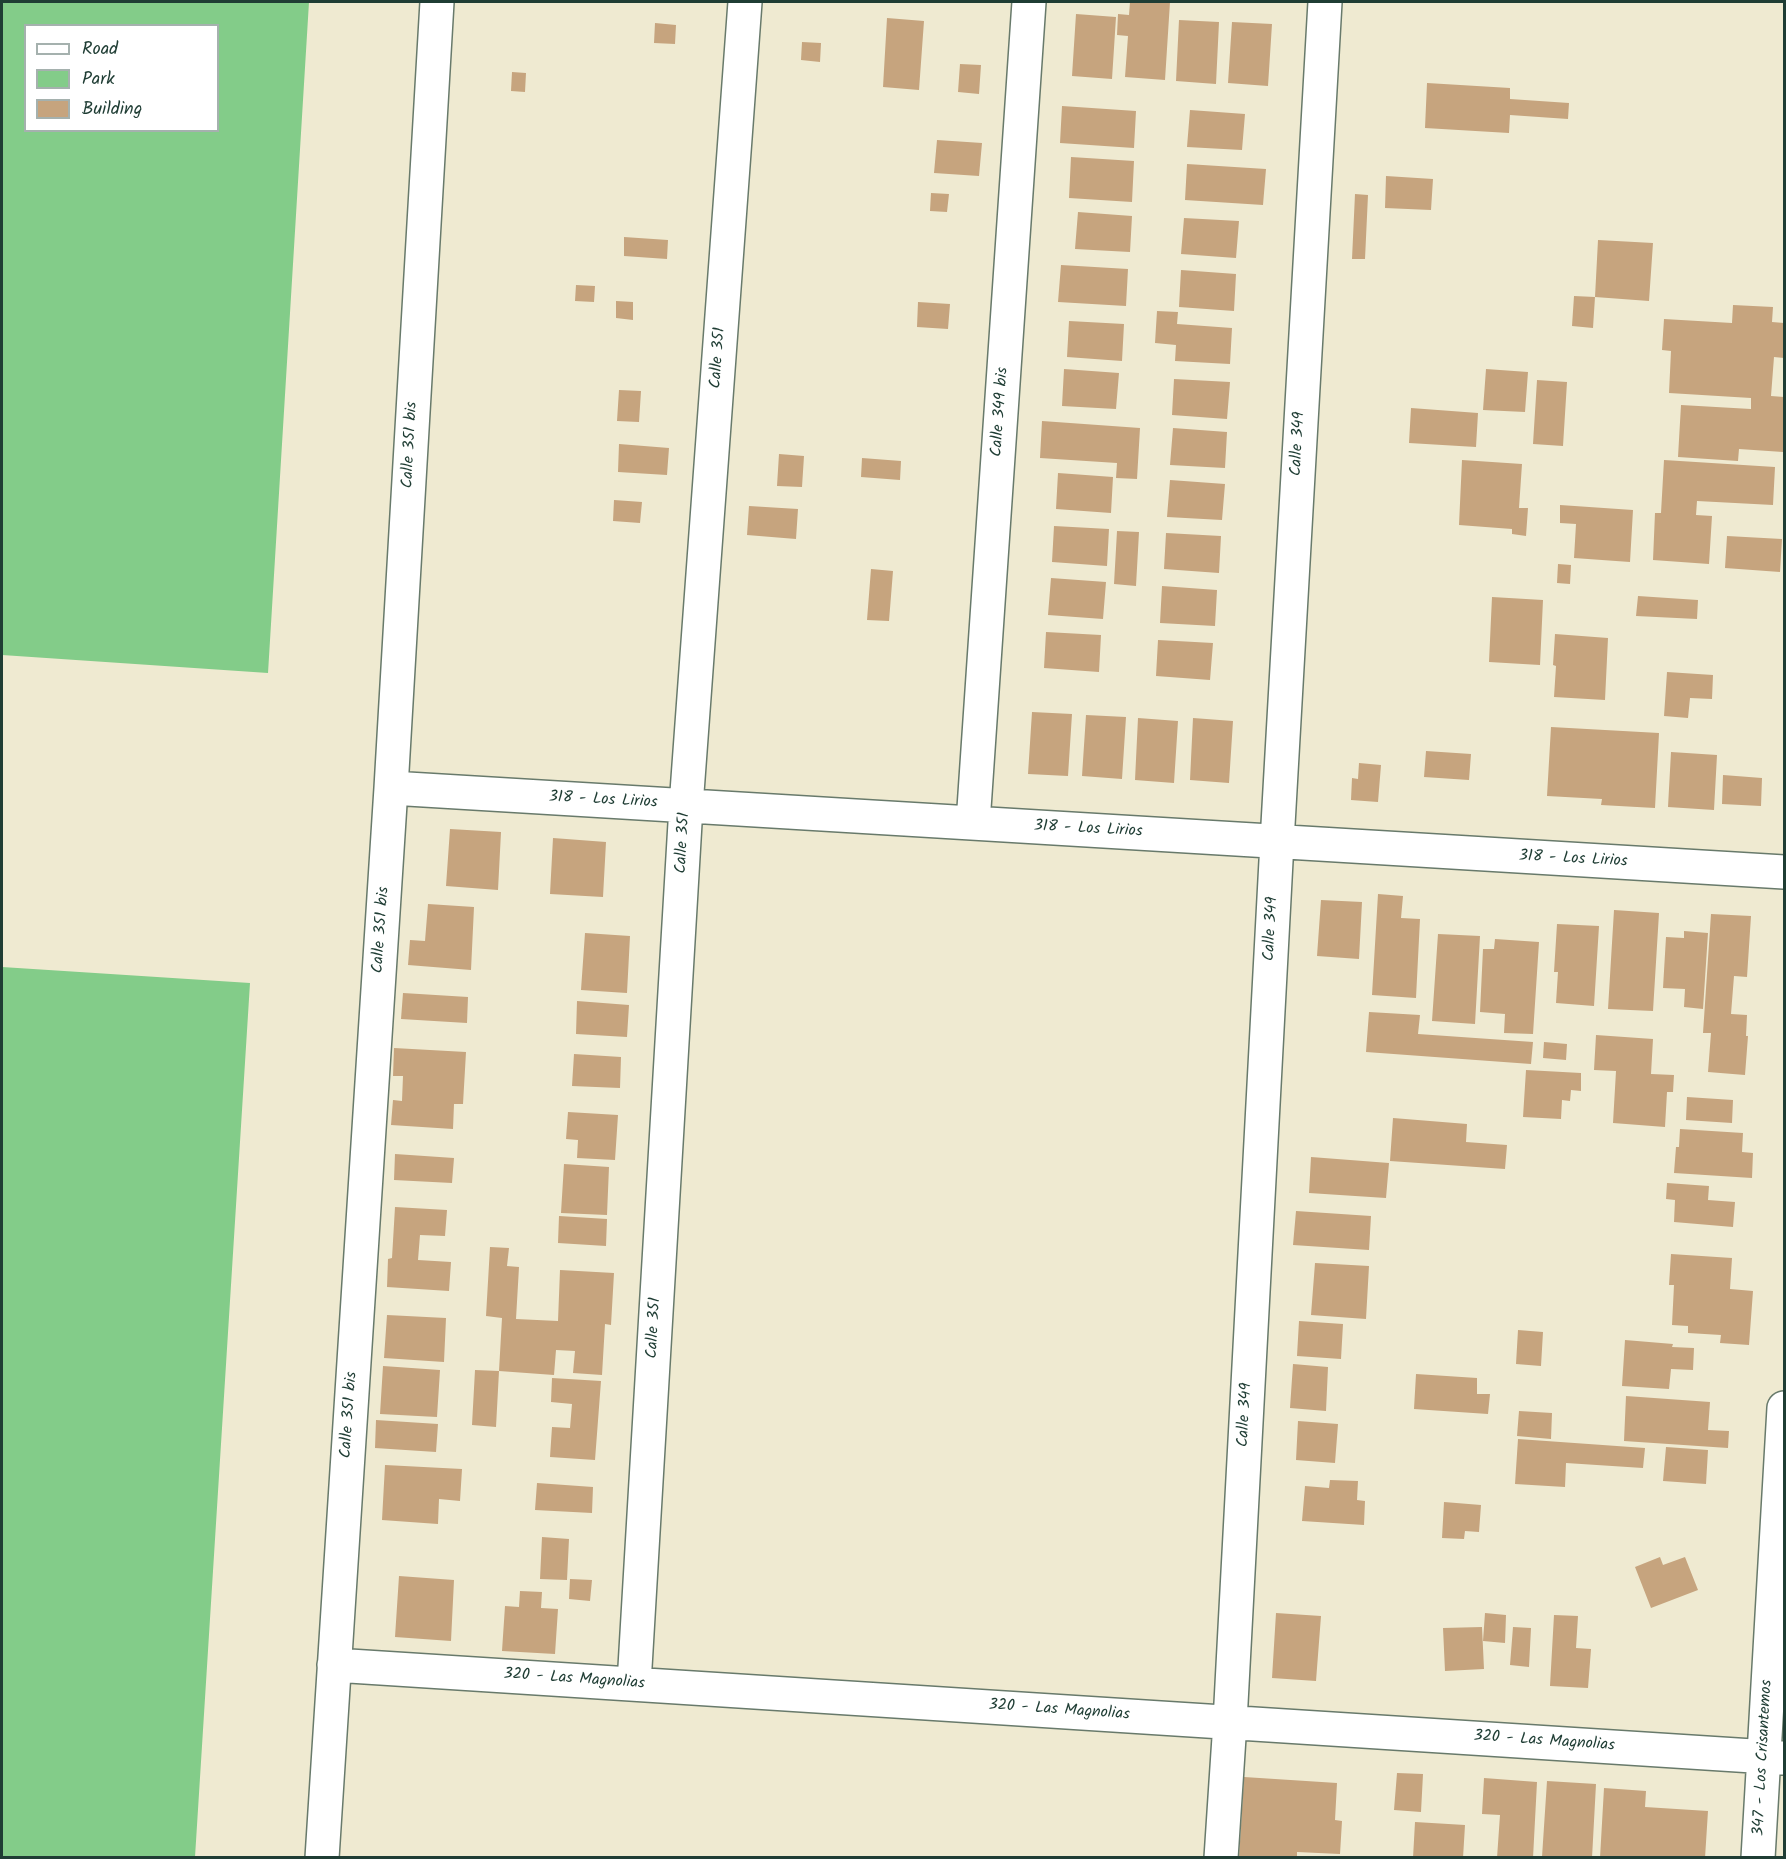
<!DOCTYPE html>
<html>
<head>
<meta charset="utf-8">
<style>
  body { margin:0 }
  #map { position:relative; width:1786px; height:1859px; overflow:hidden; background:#efead1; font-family:Kalam,sans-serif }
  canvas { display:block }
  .frame { position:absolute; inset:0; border:3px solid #1f3d34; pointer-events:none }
  .legend { position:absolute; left:24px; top:24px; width:195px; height:108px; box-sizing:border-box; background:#fff; border:2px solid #a5b1ae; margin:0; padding:8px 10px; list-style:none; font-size:18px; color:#1f3d34 }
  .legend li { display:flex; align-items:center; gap:12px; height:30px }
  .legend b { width:30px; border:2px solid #a5b1ae }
</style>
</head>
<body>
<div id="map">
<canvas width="1786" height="1859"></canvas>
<div class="frame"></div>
<ul class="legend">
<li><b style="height:8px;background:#fff"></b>Road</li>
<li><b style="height:16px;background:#83cc89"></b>Park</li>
<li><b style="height:16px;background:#c6a47e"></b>Building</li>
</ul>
</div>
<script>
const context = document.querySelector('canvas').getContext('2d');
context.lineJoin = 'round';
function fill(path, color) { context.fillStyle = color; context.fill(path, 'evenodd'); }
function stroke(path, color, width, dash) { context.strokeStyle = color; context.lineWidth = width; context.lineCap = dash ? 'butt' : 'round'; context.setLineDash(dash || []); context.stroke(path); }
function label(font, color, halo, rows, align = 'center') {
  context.font = font + ' Kalam,sans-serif'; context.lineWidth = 4.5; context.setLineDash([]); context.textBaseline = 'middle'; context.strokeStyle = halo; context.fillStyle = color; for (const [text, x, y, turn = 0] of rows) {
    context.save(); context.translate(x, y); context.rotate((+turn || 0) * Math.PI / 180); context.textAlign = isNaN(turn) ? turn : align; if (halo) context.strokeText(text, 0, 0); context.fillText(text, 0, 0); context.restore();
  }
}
fill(new Path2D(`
  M2 2H309L268 673 2 655ZM26 26H218V130H26Z
  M2 967 250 983 195 1857H2Z`), '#83cc89');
fill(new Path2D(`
  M1130 2H1170L1165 80 1125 77 1128 36 1117 35 1118 14 1129 15Z
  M1076 14 1116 17 1112 79 1072 76Z
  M887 18 924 21 919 90 883 87Z
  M1179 20 1219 22 1216 84 1176 81Z
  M1232 22 1272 24 1268 86 1228 83Z
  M655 23 676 25 675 44 654 43Z
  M802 42 821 43 820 62 801 60Z
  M960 64 981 65 979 94 958 92Z
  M512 72 526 73 525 92 511 91Z
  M1427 83 1510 88V99L1569 103 1568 119 1510 115 1509 133 1425 128Z
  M1062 106 1136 111 1134 148 1060 143Z
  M1190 110 1245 114 1242 150 1187 147Z
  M937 140 982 143 979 176 934 173Z
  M1071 157 1134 161 1132 202 1069 198Z
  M1187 164 1266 169 1263 205 1185 200Z
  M1386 176 1433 179 1431 210 1385 208Z
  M931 193 949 194 947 212 930 211Z
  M1355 194 1368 195 1365 259H1352Z
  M1078 212 1132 216 1130 252 1075 249Z
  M1184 218 1239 221 1236 258 1181 254Z
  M624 237 668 240 667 259 624 256Z
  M1598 240 1653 243 1649 301 1595 297Z
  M1061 265 1128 269 1126 306 1058 302Z
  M1181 270 1236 274 1234 311 1179 307Z
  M576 285 595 286 594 302 575 301Z
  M1574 296 1595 297 1593 328 1572 326Z
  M616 301 633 302V320L616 318Z
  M918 302 950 304 948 329 917 327Z
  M1733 305 1773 307 1772 322 1784 323V358L1774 357 1771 396 1784 397 1783 452 1739 449 1738 461 1678 457 1681 405 1751 409V398L1669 393 1671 351 1662 350 1664 319 1732 323Z
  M1157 311 1178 312 1177 324 1232 328 1230 364 1175 361 1176 345 1155 343Z
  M1069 321 1124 324 1122 361 1067 357Z
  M1064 369 1119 373 1116 409 1062 406Z
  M1486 369 1528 372 1525 412 1483 410Z
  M1174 379 1230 382 1227 419 1172 415Z
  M1537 380 1567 382 1563 446 1533 444Z
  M619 390 641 391 639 422 617 421Z
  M1411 408 1478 413 1476 447 1409 443Z
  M1042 421 1140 428 1137 479 1116 478 1117 463 1040 458Z
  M1173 428 1227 432 1225 468 1170 465Z
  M619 444 669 448 667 475 618 472Z
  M779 454 804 456 802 487 777 486Z
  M862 458 901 461 900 480 861 477Z
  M1462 460 1522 464 1519 508H1528L1526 536 1512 534V529L1459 525Z
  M1664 460 1775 467 1773 505 1697 501 1696 515 1712 516 1709 564 1653 560 1655 513H1661Z
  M1058 473 1113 477 1111 513 1056 509Z
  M1170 480 1225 484 1222 520 1167 517Z
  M614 500 642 502 640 523 613 521Z
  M1560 505 1633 510 1630 562 1574 558 1576 524 1560 523Z
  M749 506 798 509 796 539 747 535Z
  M1054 526 1109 529 1107 566 1052 562Z
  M1117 531 1139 532 1136 586 1114 584Z
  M1166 533 1221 536 1219 573 1164 569Z
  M1727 536 1782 539 1780 572 1725 568Z
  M1558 564 1571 565 1570 584 1557 583Z
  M871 569 893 571 889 621 867 620Z
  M1051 578 1106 582 1103 619 1048 615Z
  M1162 586 1217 590 1215 626 1160 623Z
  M1638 596 1698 600 1697 619 1636 616Z
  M1492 597 1543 600 1540 665 1489 662Z
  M1046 632 1101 635 1099 672 1044 668Z
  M1555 634 1608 638 1605 700 1554 697 1556 666 1553 665Z
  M1158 640 1213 643 1210 680 1156 676Z
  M1667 672 1713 675 1712 699 1690 698 1688 718 1664 716Z
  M1032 712 1072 714 1068 776 1028 774Z
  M1086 715 1126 717 1122 779 1082 776Z
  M1138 718 1178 721 1174 783 1135 780Z
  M1193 718 1233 721 1229 783 1190 780Z
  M1551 727 1659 733 1655 808 1601 805 1602 799 1547 796Z
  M1426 751 1471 754 1469 780 1424 777Z
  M1671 752 1717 755 1714 810 1668 807Z
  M1359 763 1381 765 1378 802 1351 800 1352 778 1358 779Z
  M1723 775 1762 778 1761 806 1722 804Z
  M450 829 501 832 498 890 446 886Z
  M553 838 606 842 603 897 550 894Z
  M1378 894 1403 896 1401 918 1420 919 1416 998 1372 995Z
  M1321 900 1362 902 1359 959 1317 956Z
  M428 904 474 907 471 970 408 965 410 940 425 941Z
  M1614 910 1659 913 1653 1011 1608 1009Z
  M1711 914 1751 916 1747 977 1734 976 1731 1014 1747 1015 1746 1036H1748L1745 1075 1708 1072 1711 1033H1703Z
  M1557 924 1599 926 1594 1006 1556 1003 1558 972H1554Z
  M1684 931 1708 933 1703 1009 1684 1007 1685 989 1663 988 1666 937 1684 938Z
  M585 933 630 936 627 993 581 990Z
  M1438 934 1480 936 1475 1024 1432 1021Z
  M1495 939 1539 942 1533 1034 1504 1033 1505 1014 1480 1012 1483 949H1494Z
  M403 993 468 997 467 1023 401 1019Z
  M577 1001 629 1005 627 1037 576 1034Z
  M1369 1012 1420 1015 1418 1034 1533 1042 1531 1064 1366 1052Z
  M1596 1035 1653 1039 1651 1074 1674 1075 1673 1092H1667L1665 1127 1613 1123 1616 1071 1594 1070Z
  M1544 1042 1567 1044 1566 1060 1543 1058Z
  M394 1048 466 1052 463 1104H454L453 1129 391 1125 393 1100 402 1101 403 1076H393Z
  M574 1054 621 1057 620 1088 572 1086Z
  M1526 1070 1581 1073V1091L1571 1090 1570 1101 1562 1100 1561 1119 1523 1117Z
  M1687 1097 1733 1100 1732 1123 1686 1120Z
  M568 1112 618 1115 615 1160 577 1158 578 1140 566 1139Z
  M1393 1118 1467 1124 1466 1142 1507 1145 1505 1169 1390 1161Z
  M1680 1129 1743 1133 1742 1152 1753 1153 1752 1178 1674 1173 1676 1147H1679Z
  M395 1154 454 1158 452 1183 394 1180Z
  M1311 1157 1389 1163 1386 1198 1309 1193Z
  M564 1164 609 1167 607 1215 561 1213Z
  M1667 1183 1709 1186 1708 1200 1735 1202 1733 1227 1674 1222 1675 1200 1666 1199Z
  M395 1207 447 1210 445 1236 420 1235 418 1260 451 1262 449 1291 387 1287 388 1259 392 1258Z
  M1296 1211 1371 1216 1369 1250 1293 1245Z
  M559 1216 607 1219 606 1246 558 1243Z
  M490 1247 509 1248 507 1266 519 1267 516 1319 558 1321 560 1270 614 1273 611 1325 605 1324 602 1375 573 1373 575 1351 556 1350 554 1375 499 1371 502 1318 486 1316Z
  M1671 1254 1732 1258 1730 1289 1753 1291 1749 1345 1720 1343 1721 1335 1688 1333V1326L1672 1325 1674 1285H1669Z
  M1315 1263 1369 1266 1366 1319 1311 1315Z
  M387 1315 446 1318 444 1362 384 1358Z
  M1299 1321 1343 1324 1341 1359 1297 1356Z
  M1518 1330 1543 1332 1541 1366 1516 1364Z
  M1625 1340 1673 1344 1672 1347 1694 1348 1693 1370 1671 1369 1669 1389 1622 1386Z
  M1293 1364 1328 1367 1326 1411 1290 1408Z
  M383 1366 440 1370 437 1417 380 1414Z
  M475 1370 499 1371 496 1427 472 1425Z
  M1416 1374 1477 1378V1394H1490L1488 1414 1414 1409Z
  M552 1378 601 1381 595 1460 550 1457 552 1427 570 1428 572 1404 551 1402Z
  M1626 1396 1710 1402 1708 1430 1729 1431 1728 1448 1624 1441Z
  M1519 1411 1552 1413 1551 1439 1517 1436Z
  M376 1420 438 1424 436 1452 375 1448Z
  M1298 1421 1338 1424 1335 1463 1296 1460Z
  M1518 1439 1645 1448 1643 1468 1566 1463 1565 1487 1515 1484Z
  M1666 1447 1708 1450 1706 1484 1663 1481Z
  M385 1465 462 1469 460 1501 439 1499 438 1524 382 1520Z
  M1330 1480 1358 1481 1357 1500 1365 1501 1364 1525 1302 1521 1305 1486 1329 1488Z
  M537 1483 593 1487 592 1513 535 1510Z
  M1444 1502 1481 1505 1479 1532 1465 1531 1464 1539 1442 1538Z
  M542 1537 569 1539 567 1580 540 1579Z
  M1660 1557 1663 1565 1685 1557 1698 1590 1651 1608 1635 1567Z
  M399 1576 454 1580 451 1641 395 1637Z
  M570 1579 592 1580 590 1601 569 1599Z
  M520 1591 542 1592 541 1608 558 1609 555 1654 502 1651 505 1606 519 1607Z
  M1276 1613 1321 1616 1316 1681 1272 1678Z
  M1485 1613 1506 1615 1505 1643 1483 1641Z
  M1554 1615 1578 1616 1576 1648 1591 1649 1588 1688 1550 1686Z
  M1482 1627 1484 1669 1445 1671 1443 1628Z
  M1513 1627 1531 1628 1529 1667 1510 1665Z
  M1397 1773 1423 1774 1421 1812 1394 1810Z
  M1244 1777 1337 1783 1335 1820 1342 1821 1340 1854 1297 1852V1858H1239Z
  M1484 1778 1537 1782 1533 1858H1497L1500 1815 1482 1814Z
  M1547 1781 1596 1784 1592 1858 1542 1857Z
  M1604 1788 1646 1791 1645 1807 1708 1811 1705 1858H1600Z
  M1415 1822 1465 1825 1463 1858H1413Z`), '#c6a47e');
const minor = new Path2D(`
  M391 788 1784 872
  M973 823 1029 2
  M334 1665 1784 1758
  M634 1684 686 806 745 2
  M322 1858 391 788 437 2
  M1221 1858 1230 1722 1277 842 1325 2
  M1758 1858 1784 1408`);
stroke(minor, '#687a6b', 36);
stroke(minor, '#fff', 33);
label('16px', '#1f3d34', '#fff', [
  ["Calle 351",719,358,-86],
  ["Calle 349 bis",1001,412,-86],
  ["Calle 349",1299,444,-87],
  ["Calle 351 bis",411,445,-87],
  ["318 - Los Lirios",603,801,3],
  ["318 - Los Lirios",1088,830,3],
  ["Calle 351",684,843,-87],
  ["318 - Los Lirios",1573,860,3],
  ["Calle 349",1272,929,-87],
  ["Calle 351 bis",382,930,-86],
  ["Calle 351",655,1328,-87],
  ["Calle 351 bis",350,1415,-86],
  ["Calle 349",1246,1415,-87],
  ["320 - Las Magnolias",574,1680,4],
  ["320 - Las Magnolias",1059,1711,4],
  ["320 - Las Magnolias",1544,1742,4],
  ["347 - Los Crisantemos",1764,1758,-87]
]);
</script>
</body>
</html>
